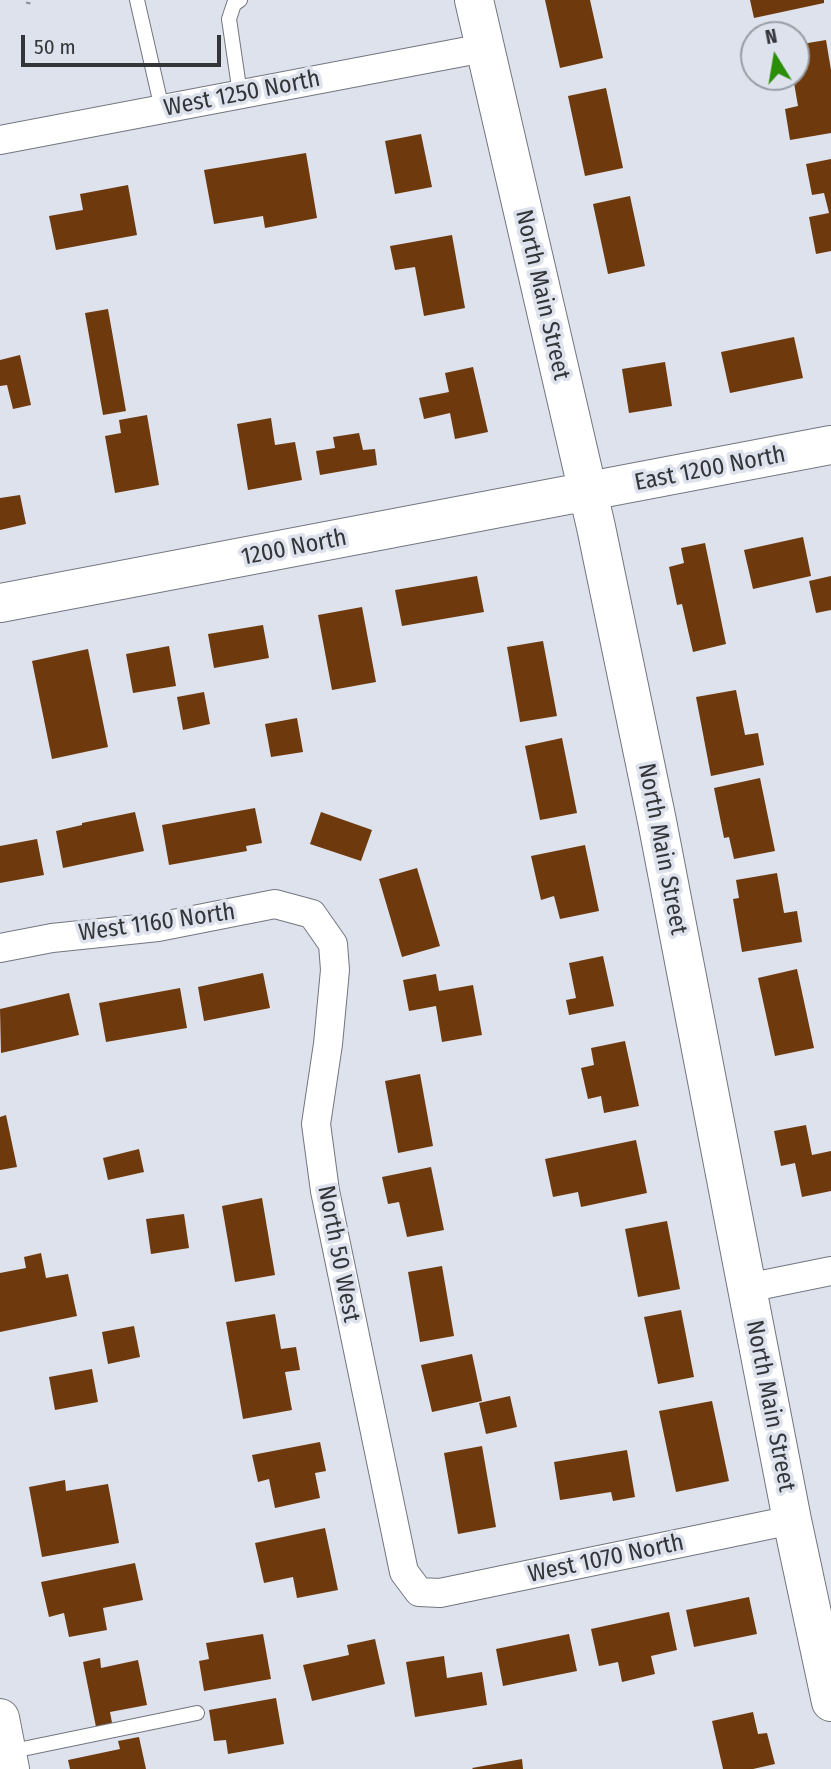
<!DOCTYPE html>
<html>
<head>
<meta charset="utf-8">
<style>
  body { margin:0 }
  #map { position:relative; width:831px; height:1769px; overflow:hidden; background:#dee2ed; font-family:"Fira Sans Condensed",sans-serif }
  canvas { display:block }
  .north { position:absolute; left:740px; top:21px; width:70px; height:70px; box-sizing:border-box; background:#dee2ed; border:2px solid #9a9da5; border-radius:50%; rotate:349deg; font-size:19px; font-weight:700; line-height:28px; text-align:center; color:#333539 }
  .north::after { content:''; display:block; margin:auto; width:24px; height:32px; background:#2a8e09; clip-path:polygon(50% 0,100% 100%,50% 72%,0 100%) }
  .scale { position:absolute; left:21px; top:35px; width:200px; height:32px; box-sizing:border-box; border:4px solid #333539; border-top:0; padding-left:9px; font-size:21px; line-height:24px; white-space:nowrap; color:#333539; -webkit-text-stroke:5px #dee2ed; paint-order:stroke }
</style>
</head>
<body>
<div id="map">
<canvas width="831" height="1769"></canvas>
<div class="north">N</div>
<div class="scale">50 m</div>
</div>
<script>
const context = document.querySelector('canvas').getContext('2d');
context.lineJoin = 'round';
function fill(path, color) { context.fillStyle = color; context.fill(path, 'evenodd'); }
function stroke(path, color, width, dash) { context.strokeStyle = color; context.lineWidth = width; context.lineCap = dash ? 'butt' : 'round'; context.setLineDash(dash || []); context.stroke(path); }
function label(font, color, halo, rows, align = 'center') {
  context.font = font + ' "Fira Sans Condensed",sans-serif'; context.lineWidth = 7; context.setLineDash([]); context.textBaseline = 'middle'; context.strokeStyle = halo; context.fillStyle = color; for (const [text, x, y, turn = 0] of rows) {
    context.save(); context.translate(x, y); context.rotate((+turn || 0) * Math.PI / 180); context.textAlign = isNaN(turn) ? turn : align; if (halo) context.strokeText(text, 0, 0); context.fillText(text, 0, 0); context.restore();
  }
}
fill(new Path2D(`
  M545 0H590L603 58 560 68Z
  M750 0H824V3L754 18Z
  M826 40 831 70V133L790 140 785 109 798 106 793 77H796V45Z
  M606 88 623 168 585 176 568 96Z
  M421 134 432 187 395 194 385 141Z
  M306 153 317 218 265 228 263 216 214 224 204 170Z
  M831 159V251L816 254 809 217 829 213 824 193 812 195 806 164Z
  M128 185 137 235 56 250 49 216 83 210 80 194Z
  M630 196 645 266 608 274 593 204Z
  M452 235 465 308 424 316 415 267 395 270 390 246Z
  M108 309 126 411 103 415 85 313Z
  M794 337 803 378 730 393 721 352Z
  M20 355 31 405 13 409 7 385 0 386V360Z
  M665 362 672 406 629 413 622 369Z
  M473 367 488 432 455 439 450 413 424 419 419 398 449 392 445 373Z
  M147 415 159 485 115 493 105 436 121 433 119 420Z
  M271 418 275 445 295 442 302 480 248 490 237 424Z
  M359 433 363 450 375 449 377 465 320 475 316 451 335 448 333 437Z
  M20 495 26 524 0 530V498Z
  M803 537 811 576 753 589 744 550Z
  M705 543 726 644 693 652 682 604 677 605 669 567 684 563 681 548Z
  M477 576 484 612 402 626 395 590Z
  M831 576V610L816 613 809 581Z
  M362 607 376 682 332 690 318 615Z
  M263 625 269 658 214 668 208 634Z
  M543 641 557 716 520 722 507 647Z
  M169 646 176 686 133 693 126 654Z
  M88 649 108 747 52 759 32 661Z
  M736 690 745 735 758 733 764 765 711 776 696 697Z
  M204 692 210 724 183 730 177 697Z
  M297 718 303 752 271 757 265 724Z
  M562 738 577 813 540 820 525 746Z
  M760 778 775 851 734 859 729 837 724 838 714 788Z
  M255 808 262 843 246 846 247 851 169 865 162 825Z
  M135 812 144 851 63 868 56 831 82 825V823Z
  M321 812 372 830 361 861 310 844Z
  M37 839 44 875 0 883V846Z
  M585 845 599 911 560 919 554 896 541 900 531 856Z
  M417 868 440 946 402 957 379 879Z
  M777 873 784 913 797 911 802 942 742 952 733 899 739 898 736 880Z
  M603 956 614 1006 569 1015 566 1000 576 998 569 963Z
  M797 969 814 1048 775 1056 758 978Z
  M263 973 270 1008 204 1021 198 987Z
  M436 974 439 991 473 985 482 1035 442 1042 436 1006 409 1011 403 980Z
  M180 988 187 1028 106 1042 99 1003Z
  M69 993 79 1035 1 1053 0 1009Z
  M625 1041 639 1106 604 1113 601 1096 588 1099 581 1068 594 1065 591 1048Z
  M420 1074 433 1146 398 1153 385 1081Z
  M6 1115 17 1167 0 1170V1117Z
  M806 1125 812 1155 831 1151V1191L802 1197 795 1163 781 1166 774 1131Z
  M636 1140 647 1193 581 1207 578 1192 553 1197 545 1159Z
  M139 1149 144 1172 108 1180 103 1158Z
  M431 1167 444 1230 407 1237 399 1202 388 1204 382 1177Z
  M262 1198 275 1275 235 1282 222 1206Z
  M184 1214 189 1248 151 1254 146 1219Z
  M667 1221 680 1289 638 1297 625 1229Z
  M41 1253 46 1278 68 1274 77 1316 0 1332V1273L26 1268 24 1257Z
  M442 1266 454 1336 420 1342 408 1272Z
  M681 1310 694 1377 658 1384 644 1317Z
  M275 1314 281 1349 296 1347 300 1370 285 1372 292 1410 243 1419 226 1322Z
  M134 1326 140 1357 108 1364 102 1332Z
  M472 1354 482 1401 432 1412 421 1365Z
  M92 1369 98 1402 55 1410 49 1377Z
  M510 1396 517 1427 486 1434 479 1403Z
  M712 1401 729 1481 676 1492 659 1411Z
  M320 1442 326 1471 315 1473 320 1498 275 1508 269 1479 258 1482 252 1455Z
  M482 1446 496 1527 458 1534 444 1453Z
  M627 1450 635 1497 613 1501 611 1492 560 1500 554 1462Z
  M65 1480 66 1491 108 1484 119 1543 42 1557 29 1487Z
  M325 1528 338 1590 297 1598 293 1577 264 1583 255 1543Z
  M135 1563 143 1600 103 1608 107 1630 69 1637 64 1613 49 1617 41 1582Z
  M749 1597 757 1634 694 1647 686 1610Z
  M669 1612 677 1650 651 1656 655 1674 622 1682 618 1662 599 1666 591 1629Z
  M263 1634 271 1679 204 1691 199 1661 209 1659 206 1643Z
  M569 1634 577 1671 503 1686 496 1649Z
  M375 1639 385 1684 312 1701 303 1665 349 1655 347 1645Z
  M444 1656 447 1678 482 1672 487 1705 415 1717 406 1662Z
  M100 1658 101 1668 138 1660 147 1705 110 1712 113 1728 97 1732 83 1662Z
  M276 1698 284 1744 228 1754 226 1740 214 1741 209 1710Z
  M753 1712 758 1734 767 1733 775 1764 753 1769H723L712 1721Z
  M139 1737 146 1769H70L68 1760 120 1749 118 1741Z
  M522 1759 523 1769H473L472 1768Z`), '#6e390c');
const lane = new Path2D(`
  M137 0 162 109
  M240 0 234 4 229 19 240 94
  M8 1752 197 1713`);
const street = new Path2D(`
  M0 140 484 48
  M0 948 52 938 158 927 275 904 312 914 333 944 335 970 328 1044 316 1124 325 1191 404 1572 419 1592 440 1593 792 1520
  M747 1288 831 1271`);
const secondary = new Path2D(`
  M474 0 596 527 657 821 747 1288 792 1520 831 1702
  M0 603 831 445
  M0 1718 10 1769`);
stroke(lane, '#72767f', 16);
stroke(street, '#72767f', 30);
stroke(secondary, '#72767f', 40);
stroke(new Path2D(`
  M28 4 29 0`), '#8c8f97', 4.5, [2, 5]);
stroke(lane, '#fff', 14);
stroke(street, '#fff', 28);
stroke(secondary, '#fff', 38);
label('24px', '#333539', '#dee2ed', [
  ["West 1250 North",242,94,-11],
  ["North Main Street",542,295,77],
  ["East 1200 North",710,469,-11],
  ["1200 North",294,548,-11],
  ["North Main Street",662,849,79],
  ["West 1160 North",157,923,-8],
  ["North 50 West",338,1254,79],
  ["North Main Street",770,1406,79],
  ["West 1070 North",606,1559,-12]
]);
</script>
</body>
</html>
